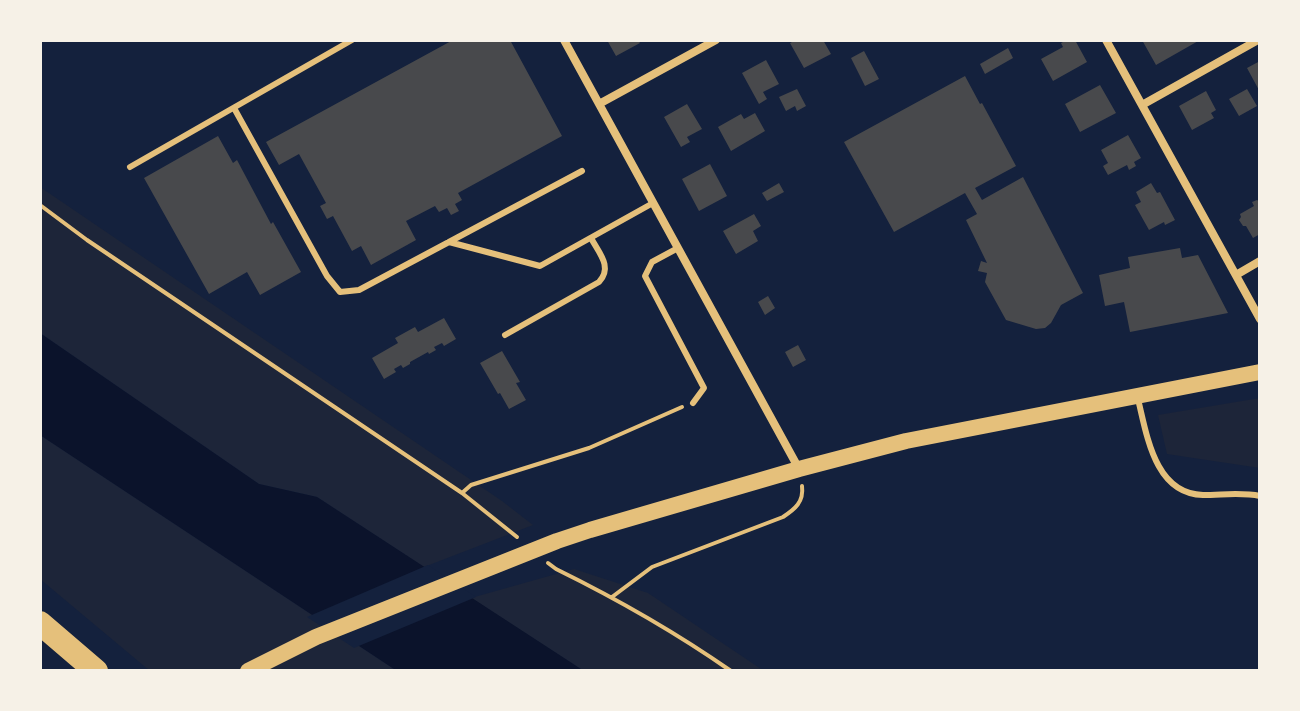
<!DOCTYPE html>
<html>
<head>
<meta charset="utf-8">
<style>
  body { margin:0 }
  #map { position:relative; width:1300px; height:711px; overflow:hidden; background:#14213d; font-family:"Fira Sans Condensed",sans-serif }
  canvas { display:block }
  .frame { position:absolute; inset:0; border:42px solid #f6f1e7; pointer-events:none }
</style>
</head>
<body>
<div id="map">
<canvas width="1300" height="711"></canvas>
<div class="frame"></div>
</div>
<script>
const context = document.querySelector('canvas').getContext('2d');
context.lineJoin = 'round';
function fill(path, color) { context.fillStyle = color; context.fill(path, 'evenodd'); }
function stroke(path, color, width, dash) { context.strokeStyle = color; context.lineWidth = width; context.lineCap = dash ? 'butt' : 'round'; context.setLineDash(dash || []); context.stroke(path); }
fill(new Path2D(`
  M40 187 502 501 533 525 424 567 317 497 259 484 40 333Z
  M1260 398V468L1167 454 1158 415Z
  M40 435 397 671H150L40 579Z
  M574 569 648 593 764 671H584L471 598Z`), '#1d2539');
fill(new Path2D(`
  M40 333 259 484 317 497 584 671H397L40 435Z`), '#0b132b');
fill(new Path2D(`
  M428 565 476 597 354 648 307 617Z`), '#14213d');
fill(new Path2D(`
  M453 40H510L562 136 458 193 462 200 455 204 459 211 451 215 447 208 439 212 435 206 406 221 416 240 371 265 361 246 352 251 333 216 327 219 320 206 326 203 299 154 279 165 266 142Z
  M607 40H638L640 43 616 56Z
  M796 40H823L831 54 804 68 790 43Z
  M1067 40H1075L1087 62 1053 81 1041 59 1063 47 1061 43Z
  M1142 40H1173L1174 42 1177 40H1200L1156 65Z
  M1008 48 1013 58 985 74 980 64Z
  M864 51 879 79 865 86 851 58Z
  M766 60 779 84 763 92 767 99 759 104 742 73Z
  M1260 61V92L1247 68Z
  M965 76 980 104 982 103 1016 166 975 188 982 200 1023 177 1083 293 1061 305 1051 323 1045 328 1036 329 1006 320 985 282 987 273 978 271 981 261 987 263 966 220 977 214 965 193 894 232 844 142Z
  M1100 85 1116 113 1080 132 1065 104Z
  M797 89 806 106 797 111 795 106 786 111 779 97Z
  M1247 89 1257 106 1239 116 1229 99Z
  M1206 91 1216 110 1211 113 1214 118 1192 130 1179 106Z
  M687 104 702 129 687 137 690 142 681 147 664 117Z
  M755 113 765 131 731 151 718 127 741 114 744 119Z
  M1128 135 1141 158 1134 162 1136 166 1129 170 1127 165 1108 175 1103 166 1108 163 1101 150Z
  M218 136 233 163 237 160 271 224 273 222 301 272 260 295 247 272 209 294 144 178Z
  M710 164 727 196 699 211 682 179Z
  M779 183 784 192 767 201 762 193Z
  M1151 183 1157 193 1160 192 1175 220 1165 225 1164 222 1149 230 1135 205 1141 202 1136 192Z
  M1257 200 1260 202V234L1253 238 1246 226H1243L1239 220 1241 217 1240 214 1254 206 1252 202Z
  M754 214 761 226 753 231 758 241 736 254 723 231Z
  M1180 248 1182 258 1198 255 1228 313 1130 332 1124 302 1105 306 1099 275 1130 268 1128 257Z
  M768 296 775 308 765 315 758 302Z
  M444 318 456 339 444 346 442 343 434 347 436 350 429 354 428 352 410 362V364L403 368 401 365 394 369 396 372 384 379 372 358 398 343 395 338 415 327 418 332Z
  M798 345 806 360 793 367 785 352Z
  M502 351 520 382 516 383 526 400 509 409 500 393 498 394 480 363Z`), '#48494c');
stroke(new Path2D(`
  M40 205 87 240 462 493 517 537
  M462 493 471 485 589 448 682 407
  M548 563 556 569C617 599 675 632 731 671
  M612 597 652 567 783 517C795 509 804 502 802 486`), '#e5c07b', 4);
stroke(new Path2D(`
  M234 108 327 276 340 292 359 290 582 171
  M130 167 352 40
  M449 242 540 266 653 203
  M678 248 652 262 645 276 704 388 693 403
  M505 335 599 282C613 267 599 253 591 238
  M1138 399C1147 436 1155 494 1203 495 1223 495 1241 492 1260 496`), '#e5c07b', 6);
stroke(new Path2D(`
  M564 40 799 469
  M1106 40 1260 319
  M599 104 716 40
  M1142 105 1258 40
  M1236 275 1260 261`), '#e5c07b', 8);
stroke(new Path2D(`
  M248 671 316 637 557 541 590 530 799 469 906 441 1260 372`), '#e5c07b', 16);
stroke(new Path2D(`
  M40 623 96 671`), '#e5c07b', 24);
</script>
</body>
</html>
